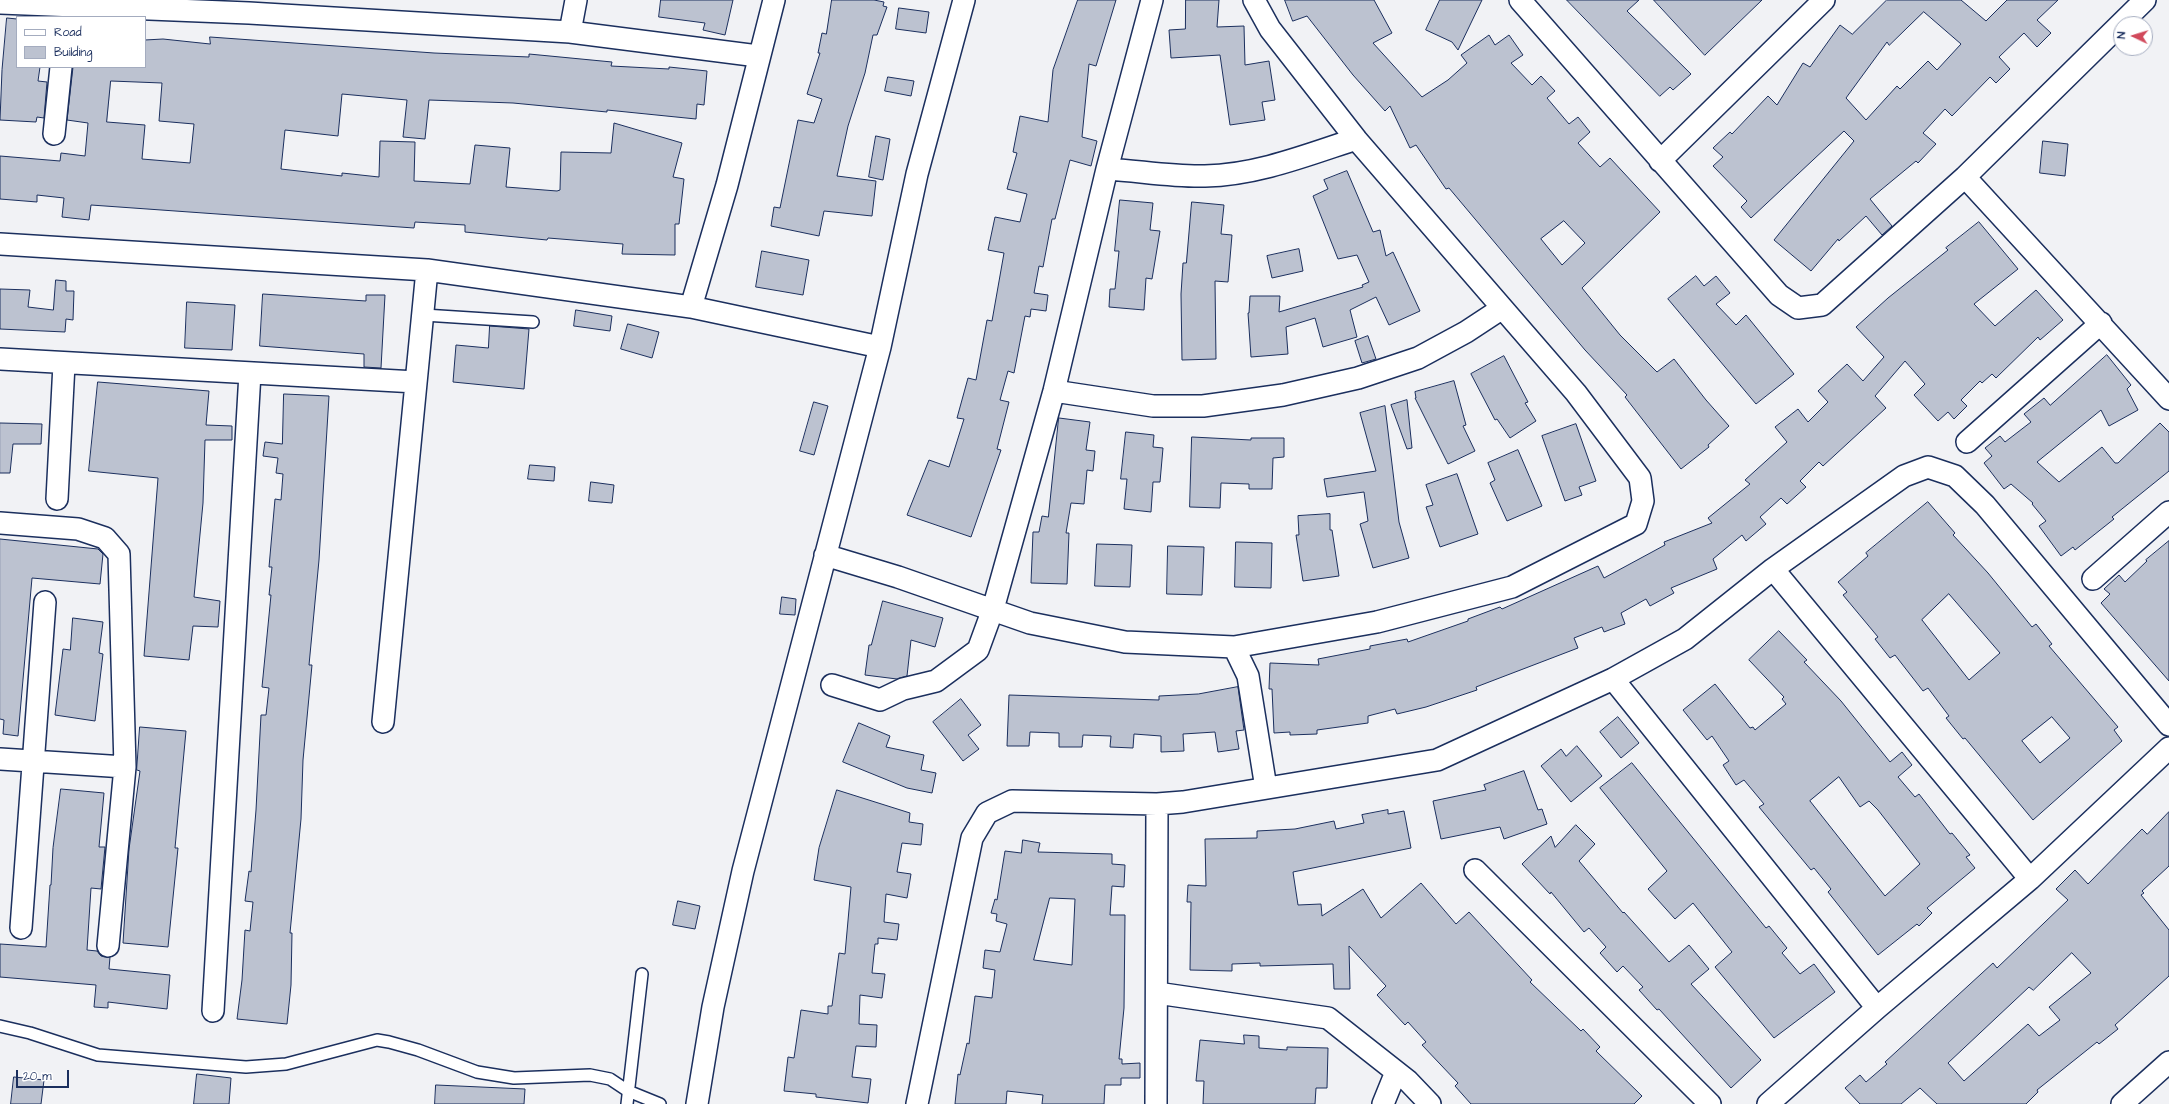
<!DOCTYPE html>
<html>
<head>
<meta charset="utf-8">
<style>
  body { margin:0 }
  #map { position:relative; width:2169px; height:1104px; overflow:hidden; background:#f1f2f5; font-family:"Architects Daughter",sans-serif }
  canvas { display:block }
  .legend { position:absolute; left:16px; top:16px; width:130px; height:52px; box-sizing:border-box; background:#fff; border:1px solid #a4acbf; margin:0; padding:5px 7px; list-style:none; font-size:12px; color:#1b2f5e }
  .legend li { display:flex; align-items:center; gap:8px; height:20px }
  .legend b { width:20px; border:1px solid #a4acbf }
  .north { position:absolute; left:2113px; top:16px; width:40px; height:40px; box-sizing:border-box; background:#fff; border:1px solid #a4acbf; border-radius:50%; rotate:274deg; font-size:11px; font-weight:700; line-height:16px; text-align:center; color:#1b2f5e }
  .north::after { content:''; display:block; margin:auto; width:14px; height:18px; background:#d1495b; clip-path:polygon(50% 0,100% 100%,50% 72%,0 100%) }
  .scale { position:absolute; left:16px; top:1070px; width:53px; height:18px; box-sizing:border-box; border:2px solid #1b2f5e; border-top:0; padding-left:5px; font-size:12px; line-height:14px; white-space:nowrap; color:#1b2f5e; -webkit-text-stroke:3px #fff; paint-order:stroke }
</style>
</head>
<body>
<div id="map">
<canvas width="2169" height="1104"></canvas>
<ul class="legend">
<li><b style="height:5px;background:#fff"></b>Road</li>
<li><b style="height:11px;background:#bcc2d0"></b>Building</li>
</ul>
<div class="north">N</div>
<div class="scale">20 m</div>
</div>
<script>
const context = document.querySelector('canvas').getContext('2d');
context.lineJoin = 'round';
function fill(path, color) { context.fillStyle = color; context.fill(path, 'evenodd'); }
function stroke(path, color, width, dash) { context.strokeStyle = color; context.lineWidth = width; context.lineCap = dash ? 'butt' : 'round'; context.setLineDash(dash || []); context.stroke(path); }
const building = new Path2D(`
  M661 0H733L725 35 703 30 705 23 659 17Z
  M832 0H874L884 2 883 6 887 7 877 35H873L865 73 848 126 837 176 876 181 872 216 824 211 819 236 771 226 774 207 780 208 798 120 814 123 822 99 807 94 820 53H818L822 33 826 34Z
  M1078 0H1116L1096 66 1089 64 1082 137 1097 141 1091 166 1070 160 1055 219H1052L1043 267 1039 266 1034 293 1048 295 1046 311 1031 309 1030 317 1025 316 1014 373 1008 371 1000 400 1009 402 997 449 1001 450 971 537 907 515 929 460 949 467 964 419 957 418 968 378 976 380 987 320 992 321 1004 253 988 250 995 217 1020 222 1027 194 1007 189 1017 153 1013 152 1020 116 1048 122 1053 70Z
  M1186 0H1219L1217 27 1244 26 1245 65 1269 61 1275 100 1262 102 1265 120 1230 125 1220 55 1171 58 1169 30 1185 29Z
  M1285 0H1374L1392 33 1373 43 1422 97 1448 80 1467 63 1461 55 1489 35 1495 45 1509 35 1523 55 1511 63 1532 85 1541 76 1555 91 1547 98 1569 124 1578 117 1590 132 1578 143 1600 167 1610 158 1660 212 1582 288 1620 335 1657 372 1674 359 1706 400 1729 426 1708 445 1709 447 1681 469 1625 397 1627 395 1585 350 1449 188 1446 189 1416 145 1410 148 1390 106 1385 111 1353 75 1307 16 1293 21ZM1564 221 1585 243 1562 265 1541 239Z
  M1440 0H1482L1458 50 1452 42 1426 30Z
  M1567 0H1639L1627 11 1691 74 1673 90 1670 87 1660 96Z
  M1654 0H1762L1705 55Z
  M1887 0H1961L1986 21 2007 0H2058L2037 20 2051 33 2037 47 2024 33 1999 57 2010 69 1996 83 1990 77 1952 116 1945 109 1923 133 1936 144 1918 163 1916 161 1870 199 1892 226 1882 235 1866 216 1839 241 1838 239 1811 271 1774 240 1854 141 1844 131 1751 218 1741 207 1747 201 1713 166 1723 157 1713 148 1730 132 1732 134 1768 96 1777 105 1803 63 1810 67 1840 25 1852 34ZM1924 12 1961 44 1937 70 1928 61 1900 89 1897 86 1866 120 1846 98 1887 42 1889 45Z
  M899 8 929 12 926 33 896 29Z
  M7 18 17 19V67H40L38 81 47 82 44 118 37 117 36 122 0 120 2 70Z
  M210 37 434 53 529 57V54L612 62 611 66 669 69V67L707 71 704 105 697 104 696 119 607 110V112L513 103 429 100 425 139 403 137 407 100 342 94 338 136 285 130 281 169 342 176V173L379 177 380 141 415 142 414 181 470 184 475 145 510 148 506 187 557 191 560 190 561 152 611 153 614 123 682 143 673 177 684 179 679 224H675V255L622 254 623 244 548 238 547 240 465 232V225L415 222 414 228 91 205 89 220 62 217 64 198 37 195V202L0 199V156L60 161 61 153 85 156 88 123 67 120 73 67H145V40L163 39 210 44ZM111 81 162 83 159 121 194 124 190 163 142 159 145 125 107 122Z
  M888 77 914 81 911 96 885 91Z
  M876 136 890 139 883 180 869 177Z
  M2043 141 2068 144 2065 176 2040 173Z
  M1347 171 1373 232 1380 230 1386 256 1393 252 1420 311 1389 325 1376 297 1350 310 1357 337 1323 347 1315 318 1286 327 1288 354 1251 357 1248 313H1249L1250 296H1280L1279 312 1363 287 1362 285 1369 282 1357 255 1338 259 1313 196 1328 189 1324 180Z
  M1120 200 1153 203 1150 230 1160 231 1152 279 1146 278 1144 310 1109 307 1110 289H1115L1119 251H1115Z
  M1192 202 1224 205 1221 234 1232 235 1228 282 1215 281 1216 359 1182 360 1181 294 1183 263H1186Z
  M1979 222 2018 269 1974 304 1995 326 2036 290 2063 320 2040 340 2038 337 1996 378 1992 374 1982 383 1980 381 1961 400 1967 406 1954 419 1948 412 1938 421 1914 395 1925 384 1905 361 1875 396 1886 408 1823 466 1819 462 1800 481 1806 487 1787 504 1781 498 1760 517 1766 524 1746 541 1742 535 1713 559 1717 569 1671 588 1674 593 1650 606 1646 599 1621 613 1625 624 1604 632 1602 627 1574 638 1578 648 1476 687 1477 690 1426 707 1397 714 1395 709 1368 716V723L1317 730V734L1290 735V732L1274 733 1272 689H1269L1270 663 1319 665 1318 659 1370 649V646L1407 639 1408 642 1468 621V619L1500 607 1502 609 1598 566 1604 578 1665 545 1664 542 1712 523 1708 518 1750 484 1745 480 1787 442 1775 427 1798 409 1808 422 1828 402 1818 391 1847 364 1863 381 1884 357 1856 327 1888 298 1948 250 1946 248Z
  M1299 249 1303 271 1272 278 1267 256Z
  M762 251 809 260 803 295 756 287Z
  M1696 276 1704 286 1716 276 1730 293 1716 304 1736 325 1746 315 1794 374 1756 404 1668 299Z
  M56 280 66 281V291H74L73 320 66 319 65 332 0 329V289L30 290 28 307 53 310Z
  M263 294 366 301V295H385L381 368 364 367V354L260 346Z
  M187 302 235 305 232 350 185 348Z
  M576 310 612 316 610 331 574 326Z
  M628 324 659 332 652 358 621 349Z
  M490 326 529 329 524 389 453 382 456 345 488 348Z
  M1368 336 1376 359 1362 363 1355 341Z
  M2107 355 2131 385 2127 389 2138 410 2109 426 2101 410 2037 462 2059 482 2102 447 2115 463H2118L2160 423 2169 432V471L2112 517 2114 519 2075 550 2073 547 2061 556 2039 526 2046 521 2032 504 2033 503 2011 484 2004 489 1984 463 1992 456 1985 448 2000 436 2005 442 2031 422 2024 414 2044 398 2050 405Z
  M1504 356 1528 402 1525 403 1536 421 1510 438 1497 419 1495 420 1471 374Z
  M1454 381 1466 425 1463 426 1475 451 1448 464 1415 398H1416L1415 392Z
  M98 382 209 391 206 425 232 426V440H205L203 503 194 597 220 601 218 627 193 626 189 660 144 656 158 478 89 471Z
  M284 394 329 396 319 560 309 665H312L303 760 301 819 290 933H292L291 985 287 1024 237 1019 242 980 245 930 250 931 253 902 245 901 249 871 251 872 256 810 261 715H266L269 688 262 687 271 595H269L272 567H269L275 499 281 500 283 474 276 473 278 458 263 456 265 442 282 444Z
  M1407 400 1412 448 1407 449 1391 405Z
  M814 402 828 406 814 455 800 451Z
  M1385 406 1399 522 1409 558 1373 568 1360 524 1368 521 1364 492 1327 497 1324 479 1376 471 1360 413Z
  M1059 418 1090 422 1086 450 1095 451 1093 471 1087 470 1084 504 1071 503 1066 533H1069L1067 584 1031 583 1033 532H1039L1042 516 1048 517Z
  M0 423 42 424 41 444H13L10 473H0Z
  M1576 424 1596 481 1579 487 1582 495 1565 501 1542 436Z
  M1126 432 1154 435 1153 447 1163 448 1160 482H1153L1151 512 1124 509 1127 479H1121Z
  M1192 437 1251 440V438H1284V457L1273 458 1272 489H1249V484L1221 483 1220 508 1190 507Z
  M1518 450 1542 506 1507 521 1490 483 1495 480 1488 463Z
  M530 465 555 467 554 481 528 479Z
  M1457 474 1478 534 1440 547 1426 507 1433 505 1426 485Z
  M591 482 614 485 612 503 589 501Z
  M1928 502 1955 533 1953 535 1988 573 2032 627 2036 624 2052 644 2049 646 2118 727 2114 730 2122 741 2033 820 1965 738 1963 739 1946 718 1949 716 1928 688 1923 691 1895 655 1890 658 1875 639 1878 637 1843 595 1847 592 1838 582 1868 556 1866 553ZM1949 594 2000 653 1969 680 1922 620ZM2052 717 2070 738 2040 763 2022 741Z
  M1330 514V530H1332L1339 576 1303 581 1296 535H1299L1298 516Z
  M0 539 98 549 103 554 100 584 32 578 18 736 3 734 4 720 0 719Z
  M2169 541V681L2101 603 2110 594 2104 589 2119 575 2125 582 2147 561 2146 560Z
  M1236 542 1272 543 1271 588 1235 587Z
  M1097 544 1132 545 1130 587 1095 586Z
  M1168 546 1204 547 1202 595 1167 594Z
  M782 597 796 599 795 615 780 614Z
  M883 601 943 618 935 647 911 640 907 676 897 679 865 675 869 645H871Z
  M73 618 103 622 99 653 103 654 95 721 55 715 63 649 70 650Z
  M1779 631 1807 660 1804 662 1841 701 1890 762 1902 752 1912 765 1898 777 1915 797 1919 794 1950 834 1952 833 1970 855 1966 857 1975 868 1927 908 1932 913 1919 926 1917 924 1878 955 1828 892 1831 889 1814 868 1811 870 1759 807 1764 804 1744 780 1736 785 1723 765 1729 761 1712 736 1707 740 1683 710 1715 684 1750 728 1753 727 1755 730 1786 704 1782 699 1784 697 1749 660ZM1839 777 1860 807 1869 801 1878 810 1920 864 1885 896 1810 801Z
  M1238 687 1244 730 1236 731 1239 749 1218 752 1215 732 1183 734 1184 751 1161 752V736L1134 734 1133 748 1110 747 1111 736 1083 735 1082 747H1059V733L1030 732 1029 746H1007L1009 695 1159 700V696L1198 694Z
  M961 699 981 725 968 735 979 749 963 761 933 722Z
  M1618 717 1639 743 1621 758 1600 732Z
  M859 723 890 736 886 747 924 755 921 770 936 773 932 793 907 788 843 762Z
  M140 727 186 731 175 848H178L168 947 123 943 129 849 140 771 137 770Z
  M1577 746 1602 776 1571 802 1541 766 1561 749 1566 756Z
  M1632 763 1766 928 1769 926 1787 948 1782 953 1800 974 1814 964 1835 992 1774 1038 1715 967 1732 952 1693 903 1675 919 1648 889 1667 871 1600 788Z
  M1524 771 1538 810 1542 809 1547 824 1504 839 1500 827 1441 839 1433 801 1486 790 1484 785Z
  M61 789 104 793 99 847H105L101 889 91 888 87 950 97 951 101 956 110 957 109 969 170 975 167 1009 108 1002V1008L94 1007 96 985 0 977V944L46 947 50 885H51L53 848Z
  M837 790 910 813 909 822 923 824 921 845 902 843 897 872 911 874 907 898 886 894 884 922 899 924 897 940 878 938V944H875L872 973 885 974 882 998 860 995 859 1024 877 1025 876 1047 856 1046 852 1077 871 1079 868 1103 816 1097V1094L784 1091 788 1057 794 1058 801 1010 828 1014V1006H832L839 953 845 954 851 887 814 880 819 848Z
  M1388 810V814L1404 811 1411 848 1293 872 1298 905 1321 904 1322 916 1363 889 1381 918 1421 883 1456 924 1469 912 1532 980 1530 982 1581 1031 1583 1029 1600 1047 1596 1051 1642 1096 1634 1104H1471L1455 1086 1458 1083 1422 1045 1426 1042 1408 1022 1405 1025 1377 995 1386 986 1349 946 1350 989H1334L1333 964 1260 966V963L1232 964V971L1190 970 1191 902H1187L1188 885 1206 886 1205 839 1257 838V831L1295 829 1334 821 1336 829 1364 823 1362 815Z
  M2169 812V866L2142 891 2144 893 2141 895 2169 930V976L2115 1025 2118 1029 2099 1044 2097 1042 2037 1090 2038 1092 2026 1104H1937L1920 1088 1901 1104H1860L1845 1088 1860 1075 1866 1082 1887 1064 1885 1062 1993 963 1997 968 2068 900 2056 889 2075 870 2088 884 2142 829 2147 834ZM2072 953 2091 973 2049 1007 2060 1020 2039 1036 2028 1024 1964 1081 1948 1063 2029 987 2033 990Z
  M1576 825 1595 844 1579 861 1623 913 1624 912 1669 962 1689 945 1709 969 1691 984 1761 1060 1731 1088 1659 1009 1657 1010 1639 990 1643 987 1623 966 1617 972 1600 953 1606 947 1589 928 1584 932 1551 892 1550 894 1522 864 1551 836 1555 847Z
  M1023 840 1040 843 1038 852 1112 854V864L1125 865 1124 887 1112 886 1110 915H1125L1124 1008 1119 1059H1122V1064L1140 1063V1078H1121V1085H1105L1104 1104H1042L1043 1095 1007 1091 1006 1104H955L958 1074 960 1075 967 1043 969 1044 975 996 992 998 995 970 983 968 985 950 1000 952 1007 924 996 921 997 914 991 913 995 899 997 900 1005 851 1021 853ZM1050 898 1075 899 1072 965 1034 960Z
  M678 901 700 906 695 929 673 925Z
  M1244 1035 1259 1036V1048L1287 1050V1047L1328 1048 1327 1088H1316L1315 1104H1203L1204 1081H1196L1200 1040 1244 1044Z
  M197 1074 231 1078 229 1104H194Z
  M14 1077 44 1080 41 1104H11Z
  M436 1085 525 1089 524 1104H435Z`);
fill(building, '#bcc2d0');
stroke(building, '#1b2f5e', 1);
const service = new Path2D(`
  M424 315 533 322
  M0 1026 30 1033 98 1055 246 1067 286 1064 377 1040 389 1042 418 1050 477 1072 514 1078 590 1075 610 1079 628 1091 660 1104
  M627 1104 642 974`);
const minor = new Path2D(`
  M1520 0 1779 295 1798 308 1822 305 1965 177 2145 0
  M0 3 249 13 570 32 758 56
  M570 32 576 0
  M54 134 61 67
  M1660 161 1824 0
  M1107 169C1140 171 1173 177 1205 176 1257 175 1307 155 1356 139
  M1965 177 2169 399
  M0 244 427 270 691 307 880 347
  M691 307 727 185 774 0
  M0 359 416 382
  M1054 391 1153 406H1203L1283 395 1358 378 1418 358 1466 332 1501 309
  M1967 442 2101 323
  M57 499 64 364
  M0 523 78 529 105 538 119 554 125 767 108 946
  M825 555 898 577 1030 623 1125 642 1234 647 1377 622 1512 587 1636 524 1643 501 1640 478 1576 393 1356 139 1270 29 1254 0
  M1773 569 2030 879
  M2093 579 2169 512
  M1234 647 1248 676 1266 788
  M1613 679 1877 1008
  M832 685 880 700 903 689 936 681 978 650 993 609 1054 391 1107 169 1152 0
  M383 722 427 270
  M0 759 125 767
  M1475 870 1710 1104
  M21 928 45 602
  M1157 993 1328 1018 1408 1081 1430 1104
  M213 1011 250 373
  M697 1104 713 1007 743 871 880 347 917 174 964 0
  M917 1104 972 838 987 813 1012 801 1157 804 1183 802 1437 760 1613 679 1685 639 1773 569 1904 476 1928 467 1955 476 1985 505 2169 725
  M1156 1104 1157 804
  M1383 1104 1396 1072
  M1768 1104 1877 1008 2030 879 2169 748
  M2122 1104 2169 1062`);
stroke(service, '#1b2f5e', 14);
stroke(minor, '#1b2f5e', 24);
stroke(service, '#fff', 11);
stroke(minor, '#fff', 21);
</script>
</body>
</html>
